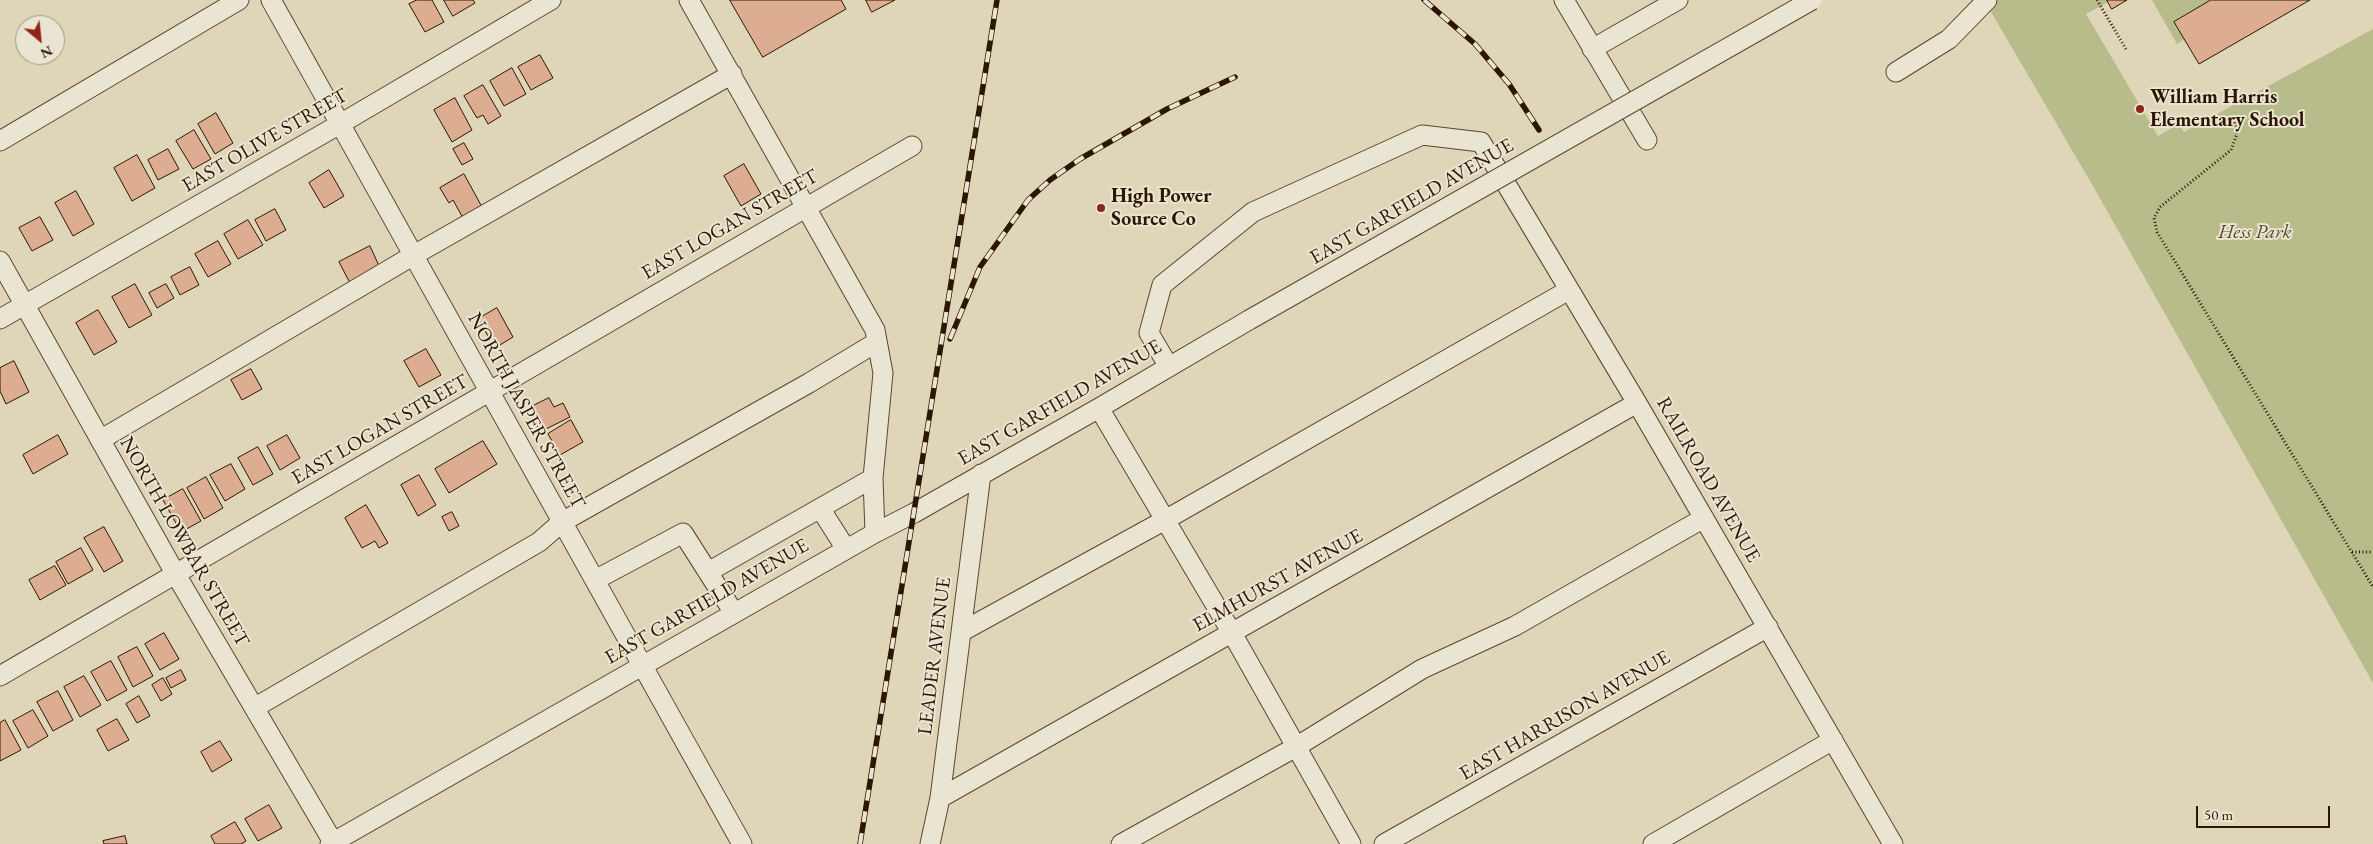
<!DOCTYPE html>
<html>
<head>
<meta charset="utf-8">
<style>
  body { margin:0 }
  #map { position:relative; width:2373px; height:844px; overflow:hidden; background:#dfd6b9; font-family:"EB Garamond",serif }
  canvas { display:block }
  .north { position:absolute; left:15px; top:15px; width:50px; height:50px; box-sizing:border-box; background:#eae4d2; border:1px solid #9e927e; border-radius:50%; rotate:152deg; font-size:14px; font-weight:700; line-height:20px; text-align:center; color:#2d1600 }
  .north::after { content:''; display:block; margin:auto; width:18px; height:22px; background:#8f2418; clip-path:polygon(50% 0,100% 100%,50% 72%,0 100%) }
  .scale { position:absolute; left:2196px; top:806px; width:134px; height:22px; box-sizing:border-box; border:2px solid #2d1600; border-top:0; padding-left:6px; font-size:15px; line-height:18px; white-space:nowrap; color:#2d1600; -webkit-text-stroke:4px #eae4d2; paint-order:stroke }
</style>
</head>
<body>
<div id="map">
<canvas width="2373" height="844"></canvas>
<div class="north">N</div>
<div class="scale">50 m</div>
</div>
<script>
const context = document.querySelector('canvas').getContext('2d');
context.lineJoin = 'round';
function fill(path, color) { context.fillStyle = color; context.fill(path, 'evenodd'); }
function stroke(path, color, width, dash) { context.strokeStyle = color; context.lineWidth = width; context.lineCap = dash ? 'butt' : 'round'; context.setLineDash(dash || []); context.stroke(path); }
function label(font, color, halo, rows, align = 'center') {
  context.font = font + ' "EB Garamond",serif'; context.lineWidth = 4; context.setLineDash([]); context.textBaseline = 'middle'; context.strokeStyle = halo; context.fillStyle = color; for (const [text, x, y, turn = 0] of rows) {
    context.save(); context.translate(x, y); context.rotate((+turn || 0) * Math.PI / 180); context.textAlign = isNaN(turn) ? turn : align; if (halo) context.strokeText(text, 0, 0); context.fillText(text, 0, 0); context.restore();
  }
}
fill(new Path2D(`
  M1984 0H2107L2108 2 2086 14 2158 136 2179 124 2184 132 2373 29V683L2093 186Z
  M2152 0H2211L2175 21 2185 39 2177 44Z`), '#b8bc8b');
const building = new Path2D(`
  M417 0H432L444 22 425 32 409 4Z
  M444 0H473L475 3 453 16Z
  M730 0H841L846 9 763 57Z
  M866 0H895L872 12Z
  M2107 0H2127L2112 9Z
  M2211 0H2310L2199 64 2174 22Z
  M540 55 553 78 531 90 518 67Z
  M512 68 526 94 504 106 490 81Z
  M483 85 501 116 488 124 483 115 477 118 464 96Z
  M455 98 472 130 452 142 434 110Z
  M216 113 233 143 215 154 198 124Z
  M194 130 211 159 193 169 176 141Z
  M464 143 473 159 462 165 453 149Z
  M168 149 179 169 158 180 148 160Z
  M137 155 155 188 132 201 114 168Z
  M744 164 761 194 741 206 724 176Z
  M329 170 344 196 324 208 309 183Z
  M464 174 482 207 463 218 453 200 449 203 440 188Z
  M76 191 94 224 73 236 55 203Z
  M275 209 286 230 266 241 255 220Z
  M40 217 53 240 32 251 19 228Z
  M248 220 263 245 238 259 224 234Z
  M218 241 231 264 208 277 195 254Z
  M370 246 380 268 350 283 339 262Z
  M190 267 199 285 180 295 171 277Z
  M135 284 152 315 129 328 112 297Z
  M166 284 174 298 157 308 149 293Z
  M497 308 513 337 495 348 478 319Z
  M98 310 117 342 94 355 76 323Z
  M426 349 441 375 419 387 404 361Z
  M14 361 29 392 6 404 0 391V368Z
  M251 369 262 389 242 400 231 380Z
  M549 398 554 407 563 403 570 417 540 432 533 418 538 416 533 406Z
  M571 420 583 442 560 455 548 434Z
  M58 435 68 454 33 474 23 455Z
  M287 435 300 458 280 470 267 446Z
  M483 441 497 464 449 493 435 469Z
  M258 447 273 474 253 485 238 458Z
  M231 464 245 489 225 501 210 475Z
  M419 475 436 505 418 516 401 485Z
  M206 477 223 508 204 519 187 488Z
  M183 489 201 521 181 532 163 500Z
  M366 505 388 543 379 548 375 541 362 548 345 518Z
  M452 512 459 526 449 531 442 517Z
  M104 527 123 561 104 572 84 538Z
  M81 548 93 570 68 584 56 562Z
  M55 566 66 585 40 600 29 580Z
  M164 633 179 659 160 670 145 644Z
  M137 647 153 676 133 687 118 657Z
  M111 661 127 690 107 701 91 672Z
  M181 670 186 680 171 688 166 678Z
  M84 676 101 705 80 717 64 687Z
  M163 678 172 694 161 701 152 685Z
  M58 691 73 720 53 731 37 702Z
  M139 696 150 716 137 723 126 704Z
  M33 710 48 736 28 748 13 721Z
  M117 719 129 740 108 751 97 730Z
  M5 720 21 750 0 761V723Z
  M220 741 232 760 212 772 201 752Z
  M269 805 282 828 258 841 245 819Z
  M235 822 246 841 241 844H215L211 836Z
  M125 836 127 844H104L103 841Z`);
fill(building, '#ddad91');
stroke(building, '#2d1600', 1);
const minor = new Path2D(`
  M271 0 742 844
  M689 0 875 330 883 373 873 478 875 533
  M1564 0 1647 140
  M1592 49 1678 0
  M1896 72 1949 39 1987 0
  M0 141 239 0
  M0 261 175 573 333 842
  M0 319 340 124 551 0
  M1169 367 1149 333 1162 285 1253 212 1422 135 1481 142 1637 403 1893 844
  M1099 408 1232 633 1351 844
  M100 440 414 255 732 74
  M820 508 846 549
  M708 572 873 478
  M595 580 683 533 734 613
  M961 632 1165 520 1569 290
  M0 676 912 146
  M254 708 539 542 562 522 809 383 877 342
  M940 798 1637 403
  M330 844 875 533 914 513 1099 408 1249 320
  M930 844 940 798 981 474
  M1121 844 1296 747 1422 669 1515 626 1704 518
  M1384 844 1768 627
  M1653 844 1833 740`);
stroke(minor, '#5a462e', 21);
stroke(new Path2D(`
  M2097 0 2126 49
  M2233 119 2237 134 2231 150 2160 207 2154 218 2157 232 2373 587
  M2352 552H2373`), '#2d1600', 3, [1, 2.5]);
stroke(minor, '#eae4d2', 19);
const rail = new Path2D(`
  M1424 0 1475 44 1509 84 1539 130
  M950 339 980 267 1028 200 1050 180 1080 159 1167 109 1235 77
  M860 844 997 0`);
stroke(rail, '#2d1600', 5.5);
stroke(rail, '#eae4d2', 4, [11]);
const minorBridge = new Path2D(`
  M1249 320 1812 0`);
stroke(minorBridge, '#5a462e', 21, []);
stroke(minorBridge, '#eae4d2', 19);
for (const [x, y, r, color] of [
  [2140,109,5,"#8f2418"],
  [1101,208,5,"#8f2418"]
]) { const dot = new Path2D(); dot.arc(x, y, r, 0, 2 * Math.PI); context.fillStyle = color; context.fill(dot); stroke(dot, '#eae4d2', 2); }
label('bold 20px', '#2d1600', '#eae4d2', [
  ["William Harris",2150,98],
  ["Elementary School",2150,121],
  ["High Power",1111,197],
  ["Source Co",1111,220]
], 'left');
label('20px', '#2d1600', '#eae4d2', [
  ["EAST OLIVE STREET",265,141,-30],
  ["EAST GARFIELD AVENUE",1412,202,-30],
  ["EAST LOGAN STREET",730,225,-30],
  ["EAST GARFIELD AVENUE",1060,403,-30],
  ["NORTH JASPER STREET",526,411,61],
  ["EAST LOGAN STREET",380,430,-30],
  ["RAILROAD AVENUE",1708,480,60],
  ["NORTH LOWBAR STREET",184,542,60],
  ["ELMHURST AVENUE",1278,581,-29],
  ["EAST GARFIELD AVENUE",707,602,-30],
  ["LEADER AVENUE",935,656,-83],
  ["EAST HARRISON AVENUE",1565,716,-30]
]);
label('italic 20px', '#57482a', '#eae4d2', [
  ["Hess Park",2255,233]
]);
</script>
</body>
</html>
